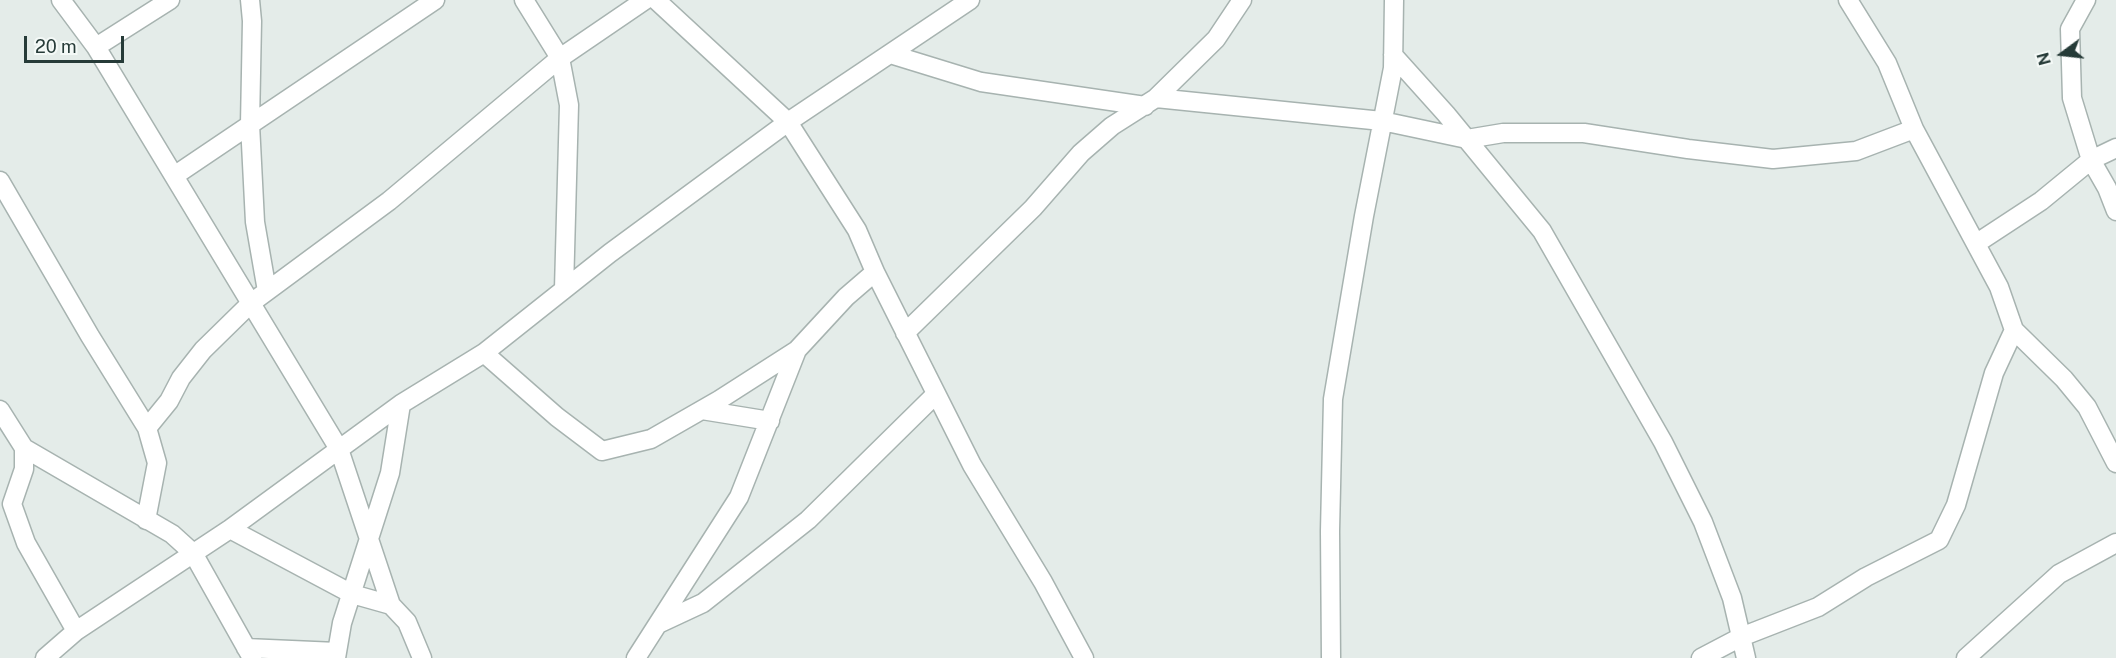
<!DOCTYPE html>
<html>
<head>
<meta charset="utf-8">
<style>
  body { margin:0 }
  #map { position:relative; width:2116px; height:658px; overflow:hidden; background:#e4ece9; font-family:"Public Sans",sans-serif }
  canvas { display:block }
  .north { position:absolute; left:2032px; top:24px; width:60px; height:60px; -webkit-text-stroke:4px #f4f9f7; paint-order:stroke; rotate:255deg; font-size:16px; font-weight:700; line-height:24px; text-align:center; color:#263b38 }
  .north::after { content:''; display:block; margin:auto; width:21px; height:27px; background:#263b38; clip-path:polygon(50% 0,100% 100%,50% 72%,0 100%) }
  .scale { position:absolute; left:24px; top:36px; width:100px; height:27px; box-sizing:border-box; border:3px solid #263b38; border-top:0; padding-left:8px; font-size:18px; line-height:21px; white-space:nowrap; color:#263b38; -webkit-text-stroke:4px #f4f9f7; paint-order:stroke }
</style>
</head>
<body>
<div id="map">
<canvas width="2116" height="658"></canvas>
<div class="north">N</div>
<div class="scale">20 m</div>
</div>
<script>
const context = document.querySelector('canvas').getContext('2d');
context.lineJoin = 'round';
function stroke(path, color, width, dash) { context.strokeStyle = color; context.lineWidth = width; context.lineCap = dash ? 'butt' : 'round'; context.setLineDash(dash || []); context.stroke(path); }
const minor = new Path2D(`
  M61 0 96 47 339 449 391 605 407 622 422 658
  M250 0 252 21 250 124 255 222 267 291
  M524 0 560 58 569 105 564 289
  M1848 0 1887 63 1914 129 1999 287 2014 330 2064 379 2087 407 2116 463
  M2086 0 2070 29 2072 98 2091 160 2107 188 2116 211
  M96 47 170 0
  M890 54 981 82 1145 106
  M1393 55 1446 114 1542 231 1663 442 1703 522 1732 598 1746 658
  M1156 98 1382 121 1467 139 1503 133H1584L1688 149 1773 159 1856 151 1914 129
  M174 176 435 0
  M0 181 90 336 147 428 157 463 146 520
  M1977 243 2041 201 2091 160 2116 148
  M875 272 972 465 1043 582 1084 658
  M905 333 1033 208 1081 153 1112 126 1156 98 1216 39 1242 0
  M484 353 557 417 602 451 651 439 719 400 797 350
  M0 410 24 448V469L12 504 26 543 76 631
  M702 410 770 421
  M147 428 169 401 181 378 203 350 251 303 389 201 560 58 645 0
  M24 448 172 534 193 553 252 658
  M230 529 352 594 391 605
  M658 624 703 603 808 520 936 394
  M246 648 337 652
  M45 658 76 631 230 529 401 404 484 353 610 253 788 122 970 0
  M336 658 342 623 390 473 401 404
  M636 658 739 497 797 350 846 297 875 272 857 230 788 122 656 0
  M1331 658 1330 531 1333 399 1364 216 1393 68 1394 0
  M1701 658 1741 637 1818 607 1866 577 1939 540 1956 505 1994 373 2014 330
  M1966 658 2059 574 2116 543`);
stroke(minor, '#a7b3b0', 21);
stroke(minor, '#fff', 18);
</script>
</body>
</html>
